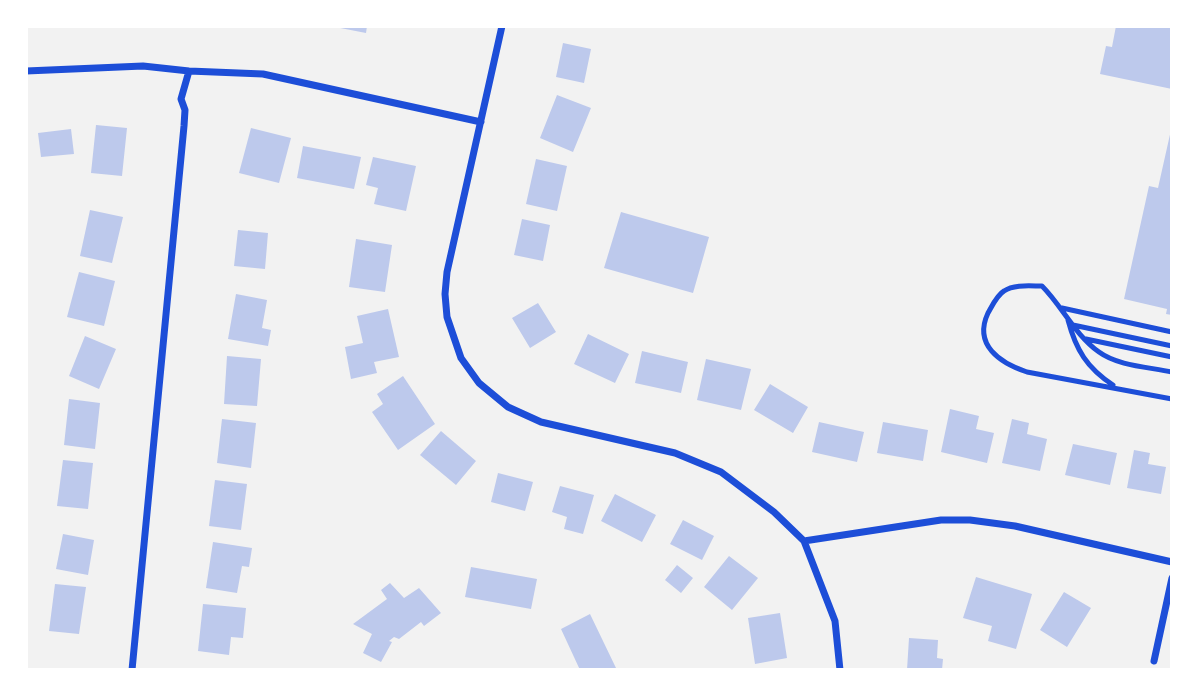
<!DOCTYPE html>
<html>
<head>
<meta charset="utf-8">
<style>
  body { margin:0 }
  #map { position:relative; width:1198px; height:696px; overflow:hidden; background:#f2f2f2; font-family:Cabin,sans-serif }
  canvas { display:block }
  .frame { position:absolute; inset:0; border:28px solid #fff; pointer-events:none }
</style>
</head>
<body>
<div id="map">
<canvas width="1198" height="696"></canvas>
<div class="frame"></div>
</div>
<script>
const context = document.querySelector('canvas').getContext('2d');
context.lineJoin = 'round';
function fill(path, color) { context.fillStyle = color; context.fill(path, 'evenodd'); }
function stroke(path, color, width, dash) { context.strokeStyle = color; context.lineWidth = width; context.lineCap = dash ? 'butt' : 'round'; context.setLineDash(dash || []); context.stroke(path); }
fill(new Path2D(`
  M330 26H367L366 33Z
  M1116 26H1172V89L1100 74 1106 46 1112 47Z
  M563 43 591 49 584 83 556 77Z
  M557 95 591 108 573 152 540 138Z
  M96 125 127 128 122 176 91 173Z
  M251 128 291 138 279 183 239 173Z
  M71 129 74 154 41 157 38 133Z
  M1171 130H1172V315L1166 314 1167 309 1124 299 1149 186 1158 188Z
  M303 146 361 157 354 189 297 178Z
  M373 157 416 166 406 211 374 204 378 188 366 185Z
  M536 159 567 166 557 211 526 204Z
  M90 210 123 217 112 263 80 256Z
  M621 212 709 237 693 293 604 268Z
  M522 219 550 225 543 261 514 255Z
  M238 230 268 233 265 269 234 266Z
  M356 239 392 245 385 292 349 287Z
  M79 272 115 281 104 326 67 317Z
  M236 294 267 300 262 328 271 330 268 346 228 339Z
  M538 303 556 332 530 348 512 318Z
  M388 309 399 357 374 362 377 373 351 379 345 347 363 343 357 316Z
  M588 334 629 354 615 383 574 364Z
  M85 336 116 349 99 389 69 376Z
  M642 351 688 362 681 393 635 383Z
  M227 356 261 359 257 406 224 404Z
  M706 359 751 369 741 410 697 400Z
  M403 376 435 424 398 450 372 412 383 404 377 394Z
  M770 384 808 407 793 433 754 410Z
  M69 399 100 403 95 449 64 445Z
  M950 409 979 416 976 429 994 433 987 463 941 452Z
  M222 419 256 423 251 468 217 463Z
  M1012 419 1029 423 1027 434 1047 439 1040 471 1002 463Z
  M819 422 864 432 857 462 812 452Z
  M883 422 928 430 923 461 877 453Z
  M441 431 476 461 456 485 420 455Z
  M1073 444 1117 453 1110 485 1065 475Z
  M1134 450 1150 453 1148 464 1166 467 1161 494 1127 488Z
  M63 460 93 463 88 509 57 506Z
  M498 473 533 482 525 511 491 502Z
  M215 480 247 484 241 530 209 526Z
  M560 486 594 495 583 534 564 529 567 517 552 512Z
  M615 494 656 515 642 542 601 521Z
  M683 520 714 536 702 560 670 544Z
  M63 534 94 540 88 575 56 569Z
  M213 542 252 548 249 567 242 566 237 593 206 588Z
  M729 556 758 578 732 610 704 587Z
  M677 565 693 578 681 593 665 580Z
  M471 567 537 579 531 609 465 597Z
  M976 577 1032 594 1016 649 988 641 992 626 963 618Z
  M390 583 404 598 419 588 441 613 424 626 421 622 399 639 394 637 389 641 392 642 381 662 363 653 372 634 353 624 387 599 381 590Z
  M55 584 86 587 79 634 49 631Z
  M1064 592 1091 608 1067 647 1040 630Z
  M203 604 246 608 243 638 231 637 229 655 198 651Z
  M780 613 787 658 755 664 748 618Z
  M590 614 616 668 613 670H580L561 629Z
  M909 638 938 640 937 658 943 659 942 670H907Z`), '#bdc9ec');
stroke(new Path2D(`
  M1062 308 1172 332
  M1068 320C1076 350 1087 368 1113 385
  M1073 325 1172 346
  M1086 339 1172 357
  M1172 372C1149 367 1118 366 1099 352 1075 335 1062 306 1042 286 1031 286 1014 284 1004 291 997 295 992 306 988 313 973 345 1000 363 1027 372L1172 399`), '#1d4ed8', 5);
stroke(new Path2D(`
  M502 26 447 272 445 294 447 317 461 358 479 383 508 407 541 422 675 453 721 472 774 512 804 541 835 621 840 670
  M26 71 143 66 189 71 263 74 481 122
  M804 541 941 520H970L1015 526 1172 562
  M1154 661 1172 578
  M132 670 184 126 185 110 181 99 189 71`), '#1d4ed8', 7);
</script>
</body>
</html>
